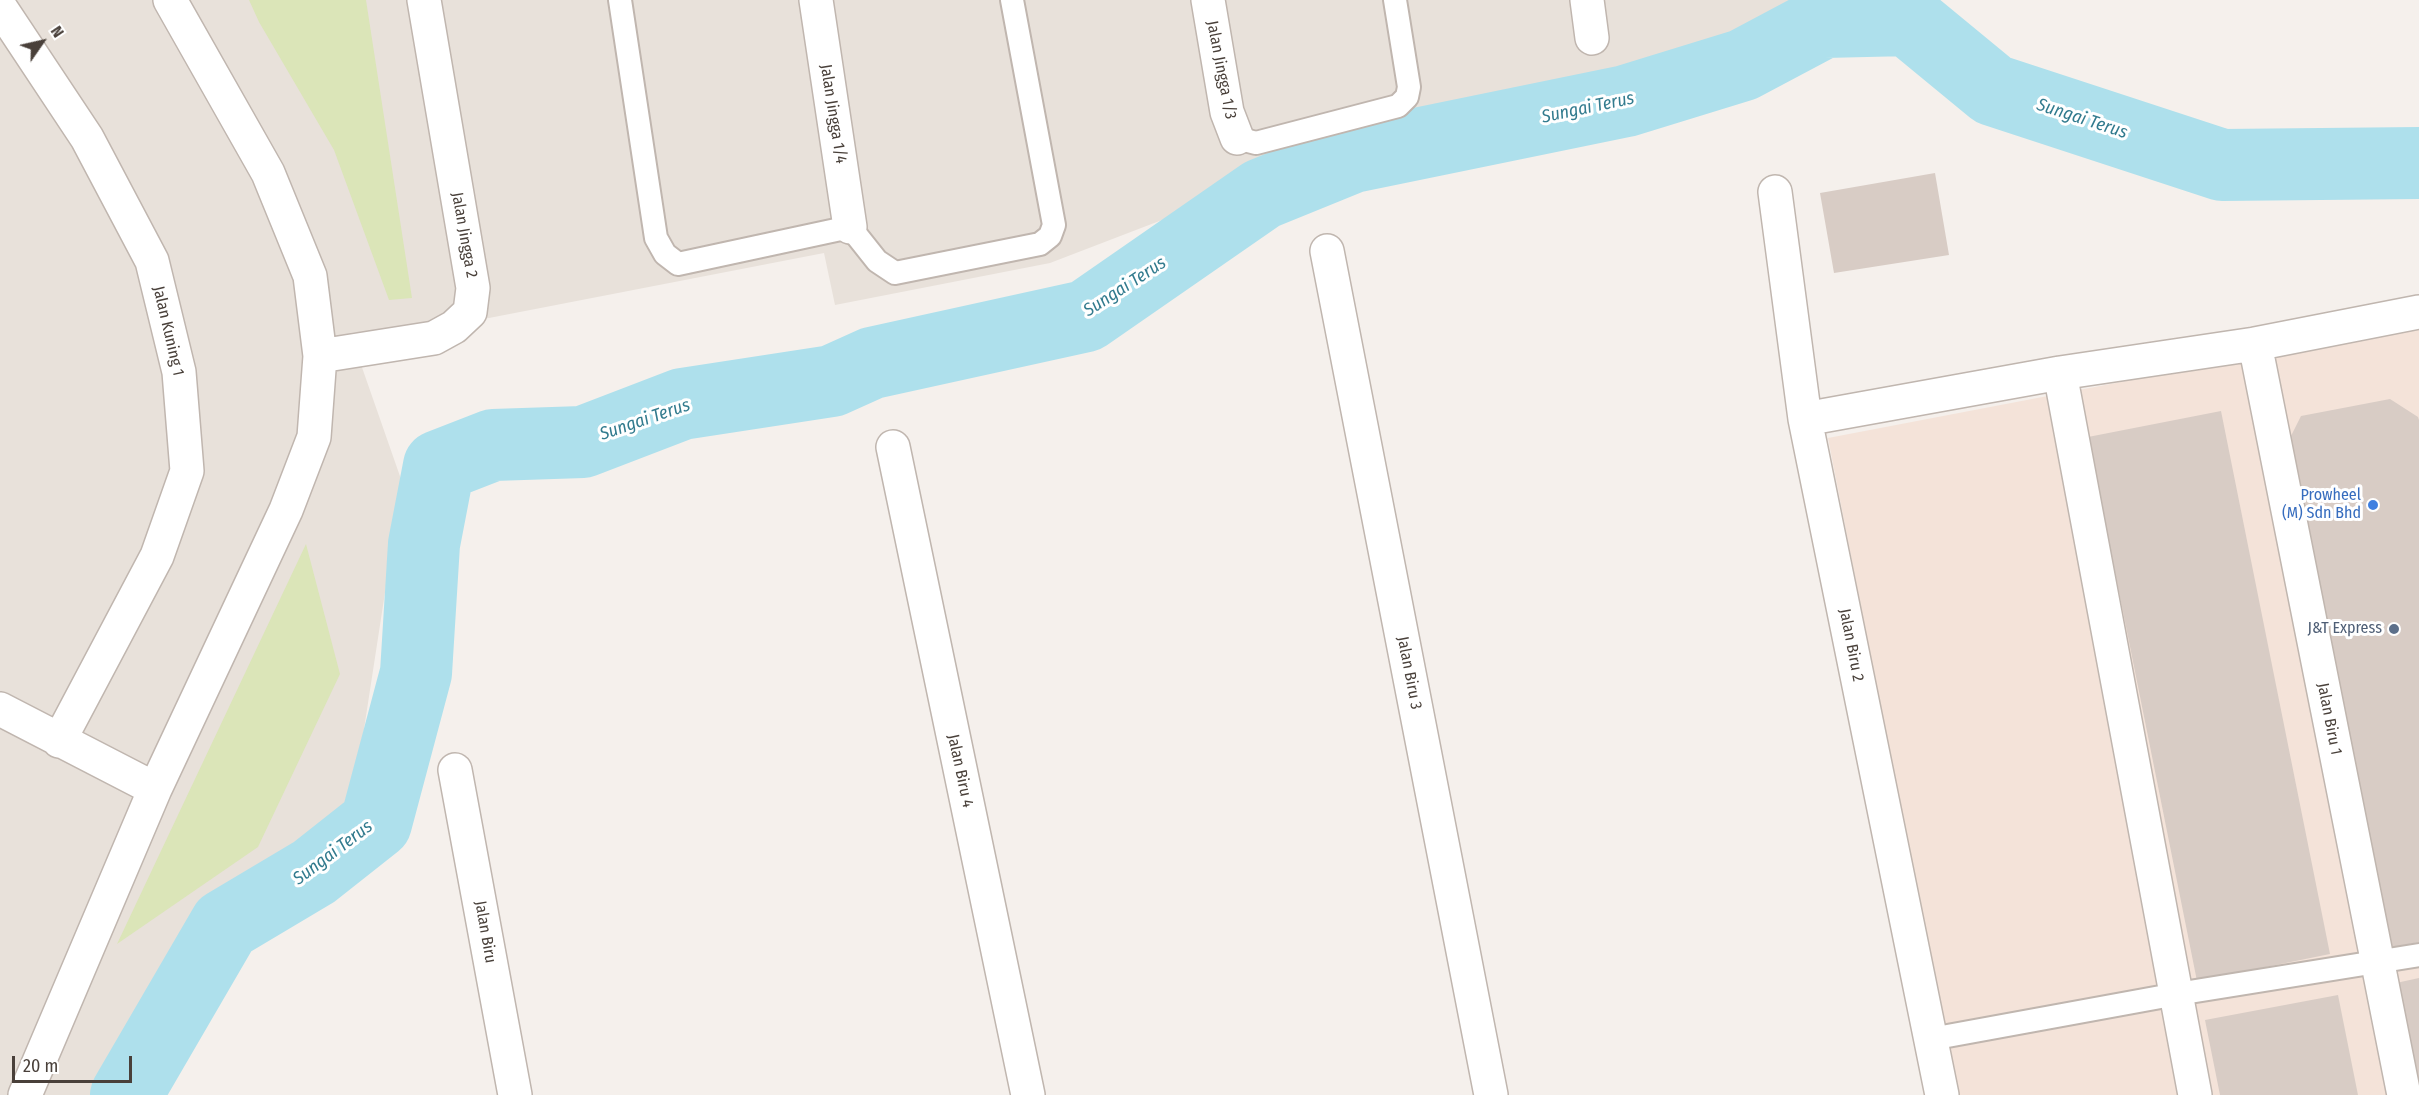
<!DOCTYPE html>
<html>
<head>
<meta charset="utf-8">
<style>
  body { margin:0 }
  #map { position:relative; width:2419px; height:1095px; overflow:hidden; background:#f5f0ec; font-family:"Fira Sans Condensed",sans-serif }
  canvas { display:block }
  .north { position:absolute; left:12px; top:12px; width:60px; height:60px; -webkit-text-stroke:4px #fff; paint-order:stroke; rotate:56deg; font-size:16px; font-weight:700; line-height:24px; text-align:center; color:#49403a }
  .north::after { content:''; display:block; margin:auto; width:21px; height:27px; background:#49403a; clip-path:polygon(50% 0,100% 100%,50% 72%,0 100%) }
  .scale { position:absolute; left:12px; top:1056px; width:120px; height:27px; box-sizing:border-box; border:3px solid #49403a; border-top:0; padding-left:8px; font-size:18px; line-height:21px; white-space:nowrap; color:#49403a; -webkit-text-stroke:4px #fff; paint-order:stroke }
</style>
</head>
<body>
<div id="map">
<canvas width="2419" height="1095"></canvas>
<div class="north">N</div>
<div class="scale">20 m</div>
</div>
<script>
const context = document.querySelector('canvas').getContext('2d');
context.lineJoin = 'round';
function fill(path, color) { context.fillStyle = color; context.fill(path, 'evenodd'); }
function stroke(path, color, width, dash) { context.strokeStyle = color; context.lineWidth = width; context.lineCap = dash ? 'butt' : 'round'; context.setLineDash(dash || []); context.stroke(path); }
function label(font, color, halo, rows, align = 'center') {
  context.font = font + ' "Fira Sans Condensed",sans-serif'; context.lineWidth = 6; context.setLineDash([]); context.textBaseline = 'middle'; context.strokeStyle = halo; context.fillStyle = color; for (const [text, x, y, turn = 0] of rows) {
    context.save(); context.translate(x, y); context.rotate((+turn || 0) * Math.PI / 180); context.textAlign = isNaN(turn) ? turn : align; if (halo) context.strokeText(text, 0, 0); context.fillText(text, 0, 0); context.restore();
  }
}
fill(new Path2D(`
  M0 0H1831L1608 86 1412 124 1050 263 835 305 824 253 489 318 350 333 402 482 352 807 198 920 102 1095H0Z`), '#e8e1da');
fill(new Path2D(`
  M2419 325V1095H1956L1828 438Z`), '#f4e3d9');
fill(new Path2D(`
  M249 0H366L412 298 389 300 334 150 259 22Z
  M306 544 340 674 258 847 117 944Z`), '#dbe5b8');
stroke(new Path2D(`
  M126 1095 225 925 314 872 376 823 416 673 424 544 439 466 493 445 583 442 682 404 832 381 872 363 1086 316 1262 194 1353 157 1626 101 1743 65 1824 22 1908 20 1993 90 2222 165 2419 163`), '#aee0ec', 72);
fill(new Path2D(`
  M1935 173 1949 255 1834 273 1820 193Z
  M2390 399 2418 417 2419 420V942L2389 948 2288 442 2301 416Z
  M2221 411 2330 954 2197 981 2088 437Z
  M2419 978V1093L2396 983Z
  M2338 995 2358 1095H2220L2205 1020Z`), '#d8ccc5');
const service = new Path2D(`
  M620 0 656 238 665 254 678 264 850 227 877 261 895 273 1040 244 1050 236 1054 225 1012 0
  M1237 138 1256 143 1398 106 1407 97 1409 87 1395 0
  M1931 1039 2177 994 2419 955`);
const minor = new Path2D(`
  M816 0 850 227
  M1208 0 1227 112 1237 138
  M1587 0 1592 38
  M0 7 87 138 152 261 179 372 187 471 157 556 59 741
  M1775 192 1805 419 1942 1095
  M1327 251 1491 1095
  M2255 344 2404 1095
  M320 356 434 338 454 327 470 312 473 288 424 0
  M2060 373 2195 1095
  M1805 419 2060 373 2255 344 2419 312
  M893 447 1028 1095
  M0 709 155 789
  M455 770 515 1095
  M25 1095 155 789 286 510 314 437 320 356 310 276 268 173 170 0`);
stroke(service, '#c0b6af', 26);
stroke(minor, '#c0b6af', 36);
stroke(service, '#fff', 22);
stroke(minor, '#fff', 33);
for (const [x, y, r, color] of [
  [2373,505,6,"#3f7fe0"],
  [2394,629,6,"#5c6f8a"]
]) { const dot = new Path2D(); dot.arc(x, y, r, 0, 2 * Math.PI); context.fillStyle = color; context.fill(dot); stroke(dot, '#fff', 2); }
label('16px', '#49403a', '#fff', [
  ["Jalan Jingga 1/3",1221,70,79],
  ["Jalan Jingga 1/4",833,114,81],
  ["Jalan Jingga 2",464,235,80],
  ["Jalan Kuning 1",168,331,77],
  ["Jalan Biru 2",1851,645,79],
  ["Jalan Biru 3",1409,673,79],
  ["Jalan Biru 1",2329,719,79],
  ["Jalan Biru 4",960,771,78],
  ["Jalan Biru",485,932,80]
]);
label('16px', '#366cbe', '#fff', [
  ["Prowheel",2361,496],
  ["(M) Sdn Bhd",2361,514]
], 'right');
label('16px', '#4e5e75', '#fff', [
  ["J&T Express",2382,629]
], 'right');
label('italic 18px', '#327b8e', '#fff', [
  ["Sungai Terus",1588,108,-12],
  ["Sungai Terus",2082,119,18],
  ["Sungai Terus",1125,287,-33],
  ["Sungai Terus",645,420,-19],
  ["Sungai Terus",333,853,-37]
]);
</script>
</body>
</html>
